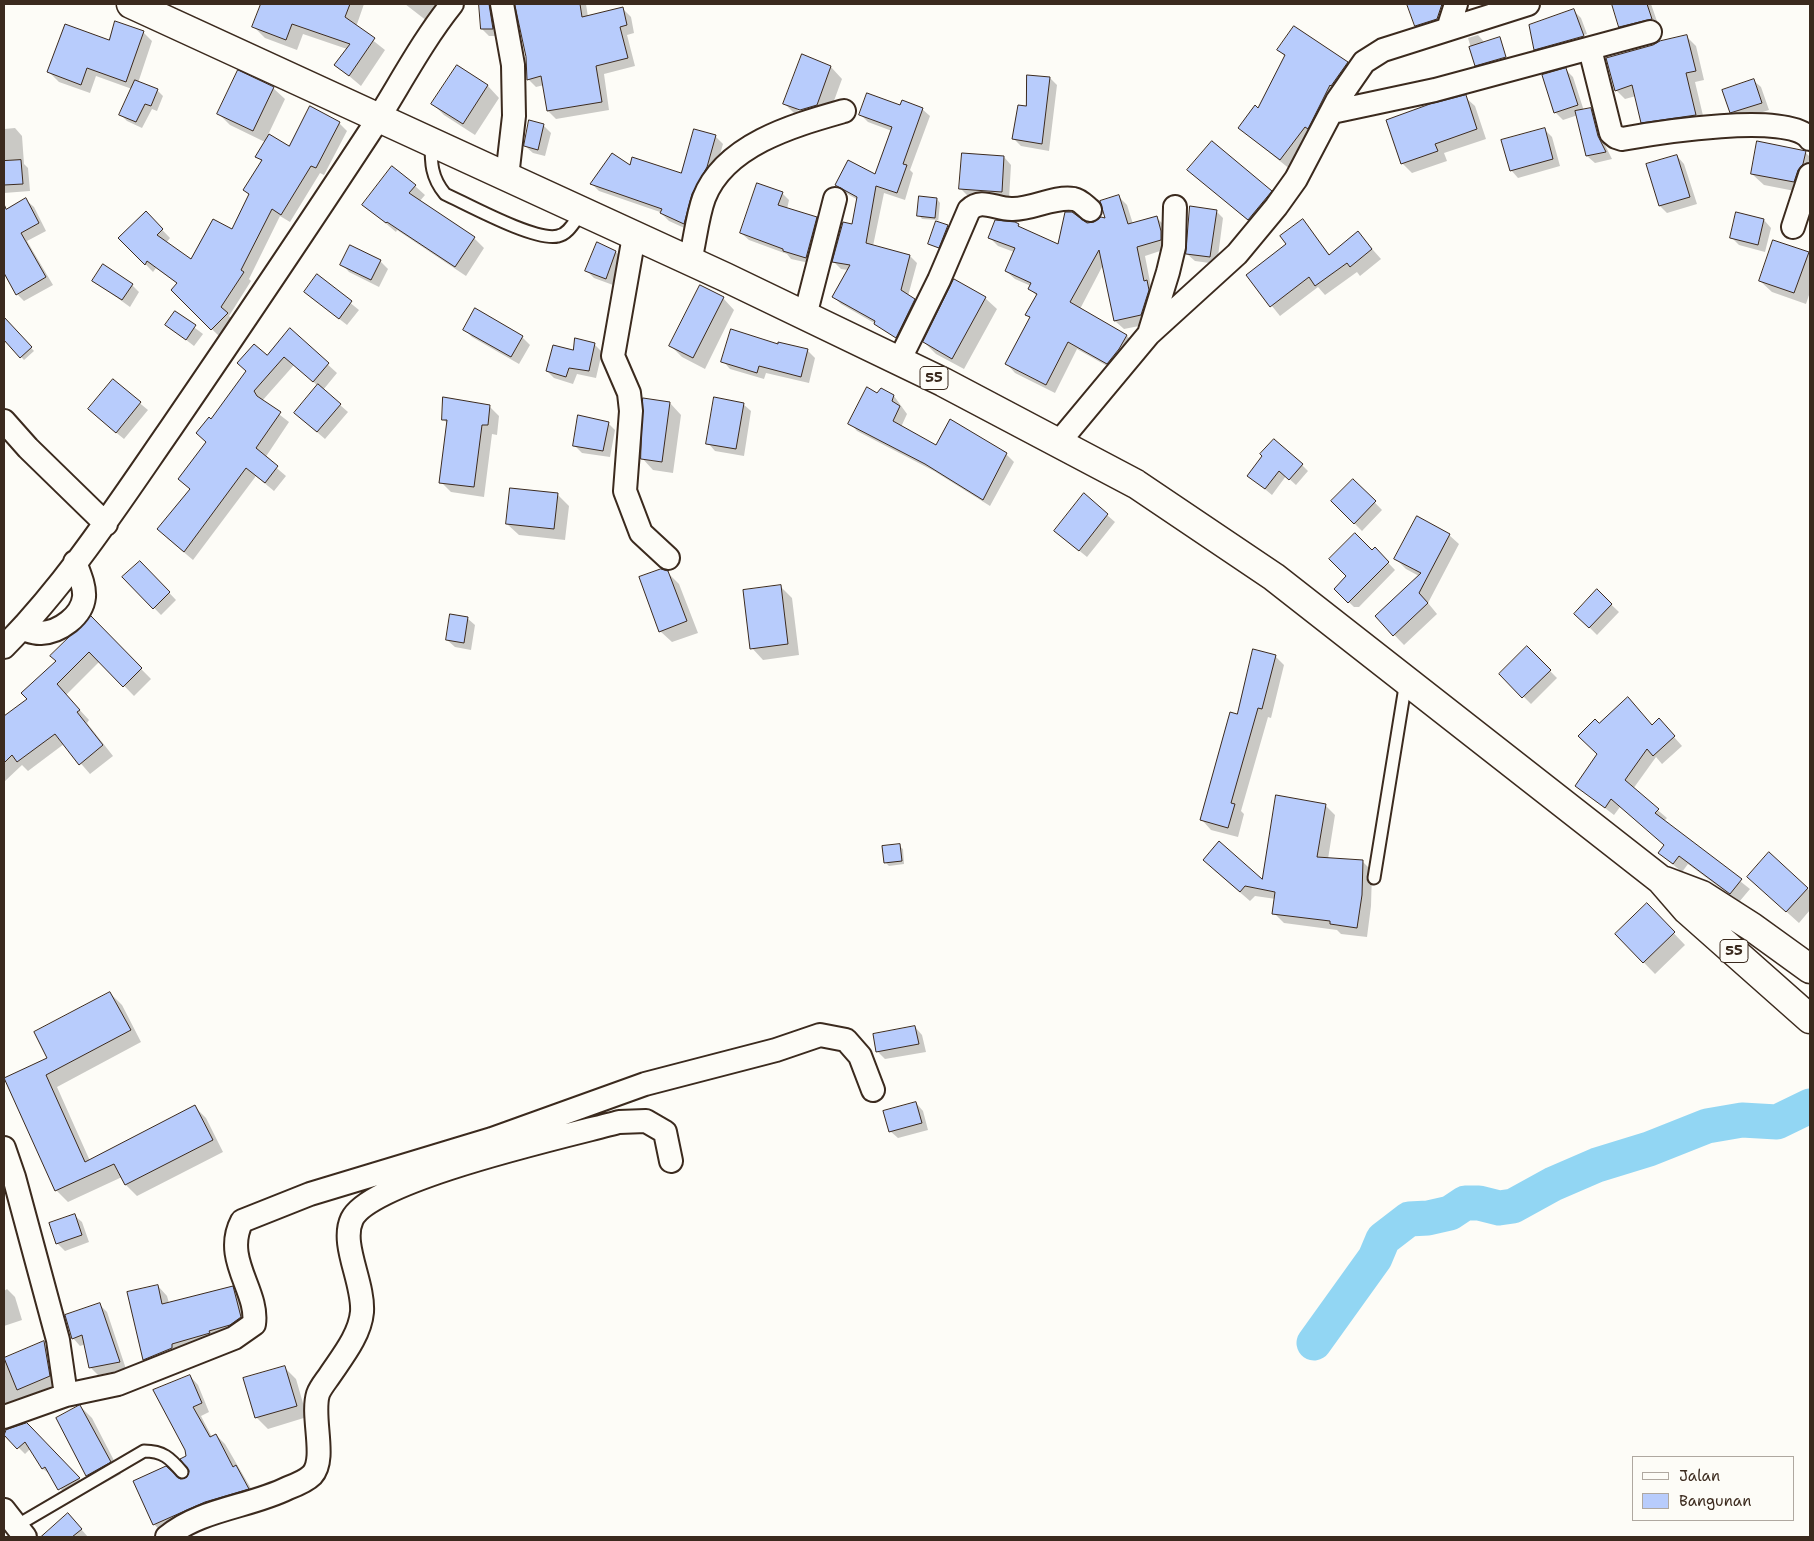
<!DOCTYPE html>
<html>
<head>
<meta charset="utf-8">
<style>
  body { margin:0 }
  #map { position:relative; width:1814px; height:1541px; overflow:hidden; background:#fdfcf7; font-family:"Shantell Sans",sans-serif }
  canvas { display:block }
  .frame { position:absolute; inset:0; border:5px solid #3b2a1e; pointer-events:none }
  .legend { position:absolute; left:1632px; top:1456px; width:162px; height:65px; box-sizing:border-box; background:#fdfcf7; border:1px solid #afa8a0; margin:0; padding:6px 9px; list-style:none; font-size:15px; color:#3b2a1e }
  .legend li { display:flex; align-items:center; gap:10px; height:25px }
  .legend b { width:25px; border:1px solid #afa8a0 }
</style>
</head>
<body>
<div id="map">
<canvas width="1814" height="1541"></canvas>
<div class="frame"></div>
<ul class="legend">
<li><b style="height:6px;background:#fdfcf7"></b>Jalan</li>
<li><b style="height:14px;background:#b8ccfc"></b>Bangunan</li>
</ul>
</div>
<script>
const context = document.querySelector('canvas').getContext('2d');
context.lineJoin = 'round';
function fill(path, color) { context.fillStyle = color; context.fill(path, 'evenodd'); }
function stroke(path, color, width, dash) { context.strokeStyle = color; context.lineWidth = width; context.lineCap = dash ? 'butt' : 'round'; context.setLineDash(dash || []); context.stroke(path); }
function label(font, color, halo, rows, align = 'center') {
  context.font = font + ' "Shantell Sans",sans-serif'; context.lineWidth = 4; context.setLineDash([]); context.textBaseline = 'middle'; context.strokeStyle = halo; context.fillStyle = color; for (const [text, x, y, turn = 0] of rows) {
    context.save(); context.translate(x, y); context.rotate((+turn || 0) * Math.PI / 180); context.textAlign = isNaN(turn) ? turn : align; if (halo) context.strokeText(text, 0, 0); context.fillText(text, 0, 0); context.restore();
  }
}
fill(new Path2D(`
  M263 4H364L356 27 385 50 361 86 336 65 347 49 303 34 297 50 265 38 254 27Z
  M405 4H440L427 21Z
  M480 4H490L496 10 500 36H489L482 29Z
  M517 4H586L588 17 623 9 631 17 634 33 627 35 635 66 604 74 609 110 556 119 548 111 544 85 536 87 528 79 527 56Z
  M1408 4H1446L1449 13 1424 33 1416 25Z
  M1613 4H1651L1659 27 1628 34 1620 26Z
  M1573 10 1581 18 1587 34 1541 47V49L1588 37 1590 44 1543 56 1535 49Z
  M143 32 152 41 138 83 157 90 163 96 157 111 152 109 142 128 127 121 121 115 132 89 96 76 90 93 59 82 49 72 109 42Z
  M1478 35 1485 43 1496 69 1484 72 1476 65 1468 38Z
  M1687 37 1696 46 1704 80 1695 82 1705 124 1651 131 1642 122 1636 96 1625 99 1616 90Z
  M1279 50 1347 63 1358 73 1291 170 1239 128 1259 110 1285 57Z
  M803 56 831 67 842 79 828 117 796 115 785 104ZM797 108 807 111 806 114 797 110Z
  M457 66 488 86 499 98 475 135 444 115 433 104Z
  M1566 70 1573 77 1584 111 1591 109 1598 116 1605 145 1612 159 1595 163 1587 156 1578 115 1563 120 1555 112Z
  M1050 78 1057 85 1049 151 1021 146 1014 139 1027 108Z
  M1753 80 1761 87 1769 110 1738 120 1731 112Z
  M273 88 285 99 268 135 289 147 339 123 347 131 324 175 320 173 290 222 280 216 249 279 251 281 229 316 235 322 220 337 172 290 178 284 156 268 153 272 120 238 146 213 170 238 166 243 191 261 232 231 250 196 244 190 262 162 257 156 265 142 230 125 219 114Z
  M1465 97 1475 106 1486 139 1444 153 1447 161 1412 173 1403 164 1388 121Z
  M901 106 922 109 930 116 910 170 913 173 905 200 884 193 873 246 910 256 917 263 908 296 922 307 904 344 876 324 841 304 834 297 848 270 841 269 834 262 853 226 858 200 844 192 837 185 876 176 892 131 868 122 861 115Z
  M543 125 551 133 545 156 533 153 525 146Z
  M15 128 22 136 24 164 28 168 30 191 4 193V129Z
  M1544 129 1552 137 1560 166 1518 178 1511 170Z
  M715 136 723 144 714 175 691 231 669 221 660 212 599 191 592 184 630 167 682 175Z
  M1805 152 1810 157V181L1805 193 1764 185 1752 174Z
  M1677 156 1684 164 1697 204 1667 213 1660 206Z
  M1004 157 1011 165 1009 199 968 196 961 189Z
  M1189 170 1271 192 1282 203 1260 231Z
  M415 186 425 195 419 202 474 238 484 248 466 276 397 230 396 232 364 205Z
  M782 193 789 200 787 209 816 218 824 225 814 264 791 259 787 254 749 240 741 233Z
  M1119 197 1127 205 1133 224 1156 217 1165 226 1169 248 1145 256 1151 287 1155 290 1149 324 1124 329 1115 321 1103 265 1080 309 1127 336 1135 344 1116 371 1077 349 1055 393 1015 373 1007 364 1031 318 1027 315 1037 296 1030 289 1031 286 1015 279 1006 271 1014 252 998 246 990 238 1018 225 1024 230 1059 245 1087 224 1107 220Z
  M937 199 940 203 938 223 951 230 942 250 929 243 938 220 922 219 919 215Z
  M26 200 34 207 46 231 27 241 53 285 24 301 17 294 4 271 15 264 4 242V212Z
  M1216 211 1223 218 1217 264 1195 261 1187 254Z
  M1737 213 1764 220 1771 228 1765 252 1739 245 1731 237Z
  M1303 221 1330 255 1358 233 1381 259 1360 276 1357 272 1325 295 1318 287 1280 316 1247 275 1287 245Z
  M598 244 616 252 623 259 613 285 594 278 586 270Z
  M1808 253 1810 255V292L1806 304 1772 292 1760 281Z
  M380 261 388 269 379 287 349 272 342 264Z
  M317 276 359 310 347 325 305 292Z
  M94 281 132 285 139 292 130 307Z
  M723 298 734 310 705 369 682 357 671 346Z
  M985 298 997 309 964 369 936 354 924 342Z
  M175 313 203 334 194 346 167 325Z
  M290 330 337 373 323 390 348 412 325 439 303 420 318 386 294 365 262 401 289 422 265 458 286 476 274 491 256 476 193 560 167 538 191 490 179 479 207 442 211 421Z
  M465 330 522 337 530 345 519 364 472 337Z
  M20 336 34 351 24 360 10 345Z
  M594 344 602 352 596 378 577 374 573 384 554 378 547 371 574 351Z
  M779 345 807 350 815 358 809 383 766 373 764 379 730 369 723 361Z
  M113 381 148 410 124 439 97 417Z
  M878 395 894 396 907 414 901 427 936 446 1006 454 1014 462 990 506 934 471 857 431 850 423Z
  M670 403 681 415 673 473 653 470 642 458Z
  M743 404 751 411 744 456 715 451 708 443Z
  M489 406 499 416 497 435 492 434 484 497 451 492 441 482 448 424 443 419Z
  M608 423 615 430 610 457 582 453 574 445Z
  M1302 465 1308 471 1296 485 1286 476 1272 495 1248 475Z
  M1353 480 1382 510 1362 531 1332 501Z
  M557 494 569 506 565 540 519 535 507 524Z
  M1107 515 1115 522 1087 557 1055 531Z
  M1449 535 1459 544 1428 603 1437 614 1404 645 1376 616 1419 576 1406 569 1396 559Z
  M1375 549 1395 570 1359 607H1354L1335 589Z
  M140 562 176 600 161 615 124 577Z
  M667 572 679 584 698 633 672 642 660 631Z
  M781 587 792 598 799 655 763 660 752 648Z
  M1597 591 1619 612 1597 635 1576 614Z
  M91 618 151 679 134 696 100 661 66 695 89 720 87 723 113 756 90 774 64 744 28 771 22 765 4 782V718L28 699Z
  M467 618 475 625 471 650 455 647 447 640Z
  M1527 648 1557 678 1531 704 1501 674Z
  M1275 656 1284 665 1271 718 1268 717 1241 811 1244 814 1238 837 1211 830 1202 820 1238 715Z
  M1599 725 1652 726 1667 729 1682 746 1662 764 1656 757 1633 789 1667 818 1664 821 1750 889 1739 902 1688 864 1682 872 1659 853 1665 845 1620 807 1614 815 1576 786 1599 754Z
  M1325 805 1335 815 1328 859 1362 861 1372 871 1371 906 1367 937 1341 934 1337 930 1284 923 1274 913 1276 899 1255 896 1250 901 1214 870 1263 881Z
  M899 846 903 849 904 864 889 866 885 862Z
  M1769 854 1810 891V910L1799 923 1760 888Z
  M1647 905 1685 945 1655 974 1616 934Z
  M110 993 122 1005 141 1042 57 1087 90 1161 195 1107 206 1118 223 1152 137 1196 126 1185 122 1177 68 1202 56 1190 6 1078 49 1059Z
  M915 1027 922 1035 926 1052 885 1059 878 1052 874 1035Z
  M916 1103 923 1111 928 1130 898 1138 890 1131Z
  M74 1215 82 1222 89 1242 65 1251 58 1244 52 1223Z
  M158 1286 167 1296 169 1303 232 1287 242 1297 250 1327 153 1369 144 1360Z
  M7 1289 15 1297 22 1320 4 1326V1291Z
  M100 1305 107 1312 126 1369 98 1375 90 1367 86 1344 80 1346 73 1338Z
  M43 1343 51 1350 57 1384 8 1404 4 1415V1360Z
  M284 1367 296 1379 307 1417 268 1429 256 1417Z
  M190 1376 198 1385 209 1412 201 1416 212 1437 216 1435 225 1444 256 1497 162 1533 154 1524 180 1481 188 1478 191 1471 188 1457Z
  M81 1407 92 1418 121 1474 99 1486 87 1475 58 1419Z
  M27 1424 85 1485 66 1496 51 1475 43 1469 30 1449 25 1454 4 1433V1430Z
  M75 1522 88 1537H58L51 1530Z`), '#0003');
stroke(new Path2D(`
  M1314 1343 1375 1258 1383 1239 1409 1219 1428 1218 1450 1213 1465 1203H1479L1499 1208 1513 1206 1553 1184 1597 1165 1649 1149 1707 1126 1742 1120 1777 1122 1810 1106`), '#92d6f3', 35);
const building = new Path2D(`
  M261 4H350L345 17 375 38 349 76 334 65 350 44 292 24 286 40 252 27Z
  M479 4H489L493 29H481Z
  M515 4H580L582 17 623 7 627 25 620 27 628 58 596 66 602 102 547 111 541 76 527 80 526 57Z
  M1407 4H1442L1437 19 1415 26Z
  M1612 4H1647L1652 19 1619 27Z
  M1574 9 1584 36 1534 50 1529 25Z
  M115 21 144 31 126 82 87 68 81 85 47 72 65 24 109 40Z
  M1294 26 1348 62 1331 86 1330 85 1308 129 1305 127 1280 160 1238 128 1255 105 1258 108 1285 55 1277 50Z
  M1687 35 1696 71 1686 73 1696 115 1641 123 1632 85 1615 91 1606 58 1653 45 1660 41Z
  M1500 37 1506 57 1475 66 1469 47Z
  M802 54 831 66 817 105 800 110 783 104Z
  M457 65 488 85 463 124 431 104Z
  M1566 68 1578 105 1554 113 1542 75Z
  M238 70 274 87 253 131 217 114Z
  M1027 75 1050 77 1042 144 1012 139 1018 105 1026 106Z
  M1754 79 1762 103 1730 113 1722 90Z
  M135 80 158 89 151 106 145 104 136 122 119 115Z
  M867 93 900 105 902 100 923 108 903 164 907 165 897 193 876 186 866 243 910 255 901 290 915 299 896 338 874 324 875 321 832 297 850 265 832 262 843 222 852 224 857 197 835 185 848 160 875 174 892 127 859 115Z
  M1466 95 1477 129 1435 144 1438 151 1401 164 1386 120 1430 104Z
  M310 106 340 122 316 168 311 166 281 215 272 209 241 270 244 272 221 307 228 313 211 330 171 290 177 283 147 261 145 265 118 238 146 211 163 229 157 235 191 259 213 219 232 229 249 194 243 190 262 160 255 157 269 134 289 146Z
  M1591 108 1598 136 1606 152 1586 156 1575 111Z
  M529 120 544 124 538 150 524 146Z
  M1545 128 1553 159 1510 171 1501 140Z
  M694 129 716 135 707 167 692 194 684 224 660 213 662 209 590 184 612 153 630 165 632 157 681 173Z
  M1212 141 1272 191 1248 220 1187 170Z
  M1757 141 1806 151 1803 164 1798 170 1794 182 1751 174Z
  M962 153 1004 156 1002 192 959 189Z
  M1677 155 1690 197 1659 206 1646 164Z
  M21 160 23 184 4 185V161Z
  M392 166 416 185 409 193 475 237 455 267 387 222 386 223 362 205Z
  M757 183 783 192 778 205 817 217 806 258 783 251V249L740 233Z
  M1119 195 1128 224 1157 216 1161 231V240L1137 247 1144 281 1147 280 1149 290 1141 315 1114 321 1099 250 1070 302 1127 335 1119 349 1107 364 1068 342 1046 385 1005 364 1030 317 1025 315 1037 294 1028 289 1031 283 1005 271 1015 248 988 238 995 220 1015 222 1019 224 1018 226 1058 244 1065 212H1072L1087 223 1094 222 1101 217 1105 218 1100 201Z
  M919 196 937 198 935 218 917 216Z
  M26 198 39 223 21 233 46 277 16 295 4 273V204L6 209Z
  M1190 206 1217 210 1210 257 1186 254Z
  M1736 212 1764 219 1758 245 1730 238Z
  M1303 219 1329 255 1358 231 1372 249 1350 267 1347 263 1315 286 1309 277 1270 307 1246 275 1286 244 1280 236Z
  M936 221 948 225 939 248 928 244Z
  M1773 240 1809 252 1794 293 1759 281Z
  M597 242 616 251 606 279 585 271Z
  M350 245 381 260 371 280 340 265Z
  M103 264 133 284 122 300 92 281Z
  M317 274 352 301 339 319 304 292Z
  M954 279 986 297 952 359 923 342Z
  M700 285 724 297 693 358 669 346Z
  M475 308 523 336 511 357 463 330Z
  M175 311 196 325 186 340 165 325Z
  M4 317 32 347 20 358 4 340Z
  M290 328 329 363 313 382 284 357 254 391 257 396 281 412 256 448 278 466 265 483 246 468 184 552 157 529 190 489 178 479 206 442 196 433 209 417 211 419 246 371 237 363 254 344 267 355Z
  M731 329 778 344V342L808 349 801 377 759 366 757 373 721 362Z
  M575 338 595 343 589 371 569 368 566 377 546 371 553 345 573 350Z
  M113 379 141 402 116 433 88 409Z
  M318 384 341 404 317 432 294 413Z
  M867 387 877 393 881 388 894 395 892 401 900 406 893 421 936 445 950 419 1007 453 983 500 925 464 848 424Z
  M443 397 490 405 488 425H482L474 487 439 483 447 420H442Z
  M714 397 744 403 736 449 706 444Z
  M643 398 670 402 662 462 641 459Z
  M578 415 609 422 603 451 573 446Z
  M1274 439 1303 464 1289 480 1279 471 1265 489 1247 476 1262 456 1260 454Z
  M1353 479 1376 501 1354 524 1331 501Z
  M510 488 558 493 554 529 506 524Z
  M1084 493 1108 514 1079 551 1054 531Z
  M1417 516 1450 534 1419 593 1428 603 1393 636 1375 616 1421 573 1394 559Z
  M1355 533 1372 550 1375 547 1389 562 1348 603 1334 589 1346 576 1329 559Z
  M140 561 170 592 153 609 122 577Z
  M661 569 668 571 687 621 659 632 639 577Z
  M781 585 788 644 750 649 743 590Z
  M1597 589 1612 604 1589 628 1574 614Z
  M450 614 468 617 464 643 446 640Z
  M91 616 142 668 123 687 89 652 57 684 80 710 77 712 103 745 79 765 55 734 17 762 12 755 4 763V716L27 699 21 693 56 661 50 656Z
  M1527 646 1551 670 1522 698 1499 674Z
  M1253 649 1276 655 1262 709 1258 708 1231 803 1235 804 1228 828 1200 820 1230 712 1237 714Z
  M1628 697 1652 725 1659 718 1675 736 1653 756 1647 749 1625 780 1659 809 1655 813 1742 879 1730 894 1679 856 1673 864 1658 853 1664 845 1611 799 1605 808 1575 786 1597 754 1578 736 1595 719 1599 723Z
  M1276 795 1326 804 1317 857 1363 860 1362 895 1357 928 1330 924V921L1272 914 1275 892 1245 886 1240 892 1203 860 1219 841 1262 879Z
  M900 844 902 861 884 863 882 846Z
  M1769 852 1808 888 1786 912 1747 877Z
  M1647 903 1675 932 1643 963 1615 934Z
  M110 992 131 1030 46 1075 85 1162 195 1105 213 1140 125 1185 114 1164 55 1191 4 1078 47 1058 34 1032Z
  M915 1026 919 1044 876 1052 873 1034Z
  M916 1102 922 1123 889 1132 883 1111Z
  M75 1214 82 1235 56 1244 49 1223Z
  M158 1285 162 1304 233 1286 241 1317 230 1325 209 1331 210 1333 172 1344V1348L143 1360 127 1292Z
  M100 1303 120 1362 89 1368 82 1335 72 1339 65 1315Z
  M44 1341 50 1376 17 1390 4 1358Z
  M285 1366 297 1406 255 1418 243 1378Z
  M190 1375 202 1403 193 1407 210 1437 216 1434 233 1467 236 1465 249 1489 205 1502 153 1525 133 1481 166 1466 180 1479 187 1477 189 1471 180 1459 186 1456 185 1450 153 1390Z
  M80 1405 111 1462 86 1476 56 1418Z
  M27 1423 31 1427 80 1478 58 1490 45 1467 42 1469 25 1442 17 1449 4 1435 6 1430Z
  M68 1513 82 1529 72 1537H41Z`);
fill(building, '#b8ccfc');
stroke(building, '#3b2a1e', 1);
const lane = new Path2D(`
  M431 142C431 163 431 177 445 194 467 204 536 242 558 236 569 234 575 220 582 212
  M1374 878 1406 681
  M16 1526 144 1451C163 1451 170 1458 182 1472`);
const street = new Path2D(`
  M502 4 513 65 514 116 507 177
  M1448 29 1456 4
  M1590 49 1611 133 1616 137 1622 139C1655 133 1790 111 1810 139
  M1332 112 1435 90 1650 32
  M1793 227 1810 175
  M634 236 613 356 629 393 631 411 625 491 641 533 668 558
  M690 261C695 241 697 217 704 198 725 144 795 125 844 111
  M805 316 835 199
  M1149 334 1168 272 1174 247 1175 207
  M899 361 939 280 969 210C982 197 996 210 1013 209 1034 209 1053 196 1074 199 1080 200 1085 206 1090 210
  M4 421 28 448 106 524
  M1059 442 1149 334 1237 254 1276 207 1296 179 1337 101 1364 62 1383 50 1528 4
  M22 629C27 630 35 634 41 633 60 632 82 616 84 597 85 586 79 573 75 562
  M4 647C68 582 119 503 171 428 238 330 304 232 369 133 397 90 420 44 452 4
  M4 1148 14 1177 58 1340 66 1395
  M4 1417 66 1395 118 1384 234 1338 254 1324C259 1291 222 1259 242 1221L310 1194 492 1139 645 1084 776 1050 820 1035 846 1040 860 1056 873 1090
  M4 1510 25 1537
  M167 1537C200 1509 250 1507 288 1488 296 1485 306 1481 312 1475 327 1459 311 1417 318 1394 320 1388 326 1381 330 1375 342 1357 360 1335 362 1312 364 1282 340 1244 352 1219 371 1179 571 1135 619 1122L646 1121 665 1132 671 1161`);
const highway = new Path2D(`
  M131 4 725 277 943 382 1136 484 1274 577 1661 880 1687 910 1810 1019
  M1665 881 1702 895 1752 927 1810 969`);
stroke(lane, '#3b2a1e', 15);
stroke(street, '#3b2a1e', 26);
stroke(highway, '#3b2a1e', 31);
stroke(lane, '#fdfcf7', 11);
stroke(street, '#fdfcf7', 22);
stroke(highway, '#fdfcf7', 28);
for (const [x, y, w] of [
  [934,378,28],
  [1734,951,28]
]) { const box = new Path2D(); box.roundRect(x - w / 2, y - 11.5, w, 23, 4); context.fillStyle = '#fdfcf7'; context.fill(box); stroke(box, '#3b2a1e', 1); }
label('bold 14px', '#3b2a1e', null, [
  ["55",934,378],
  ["55",1734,951]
]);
</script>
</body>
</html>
